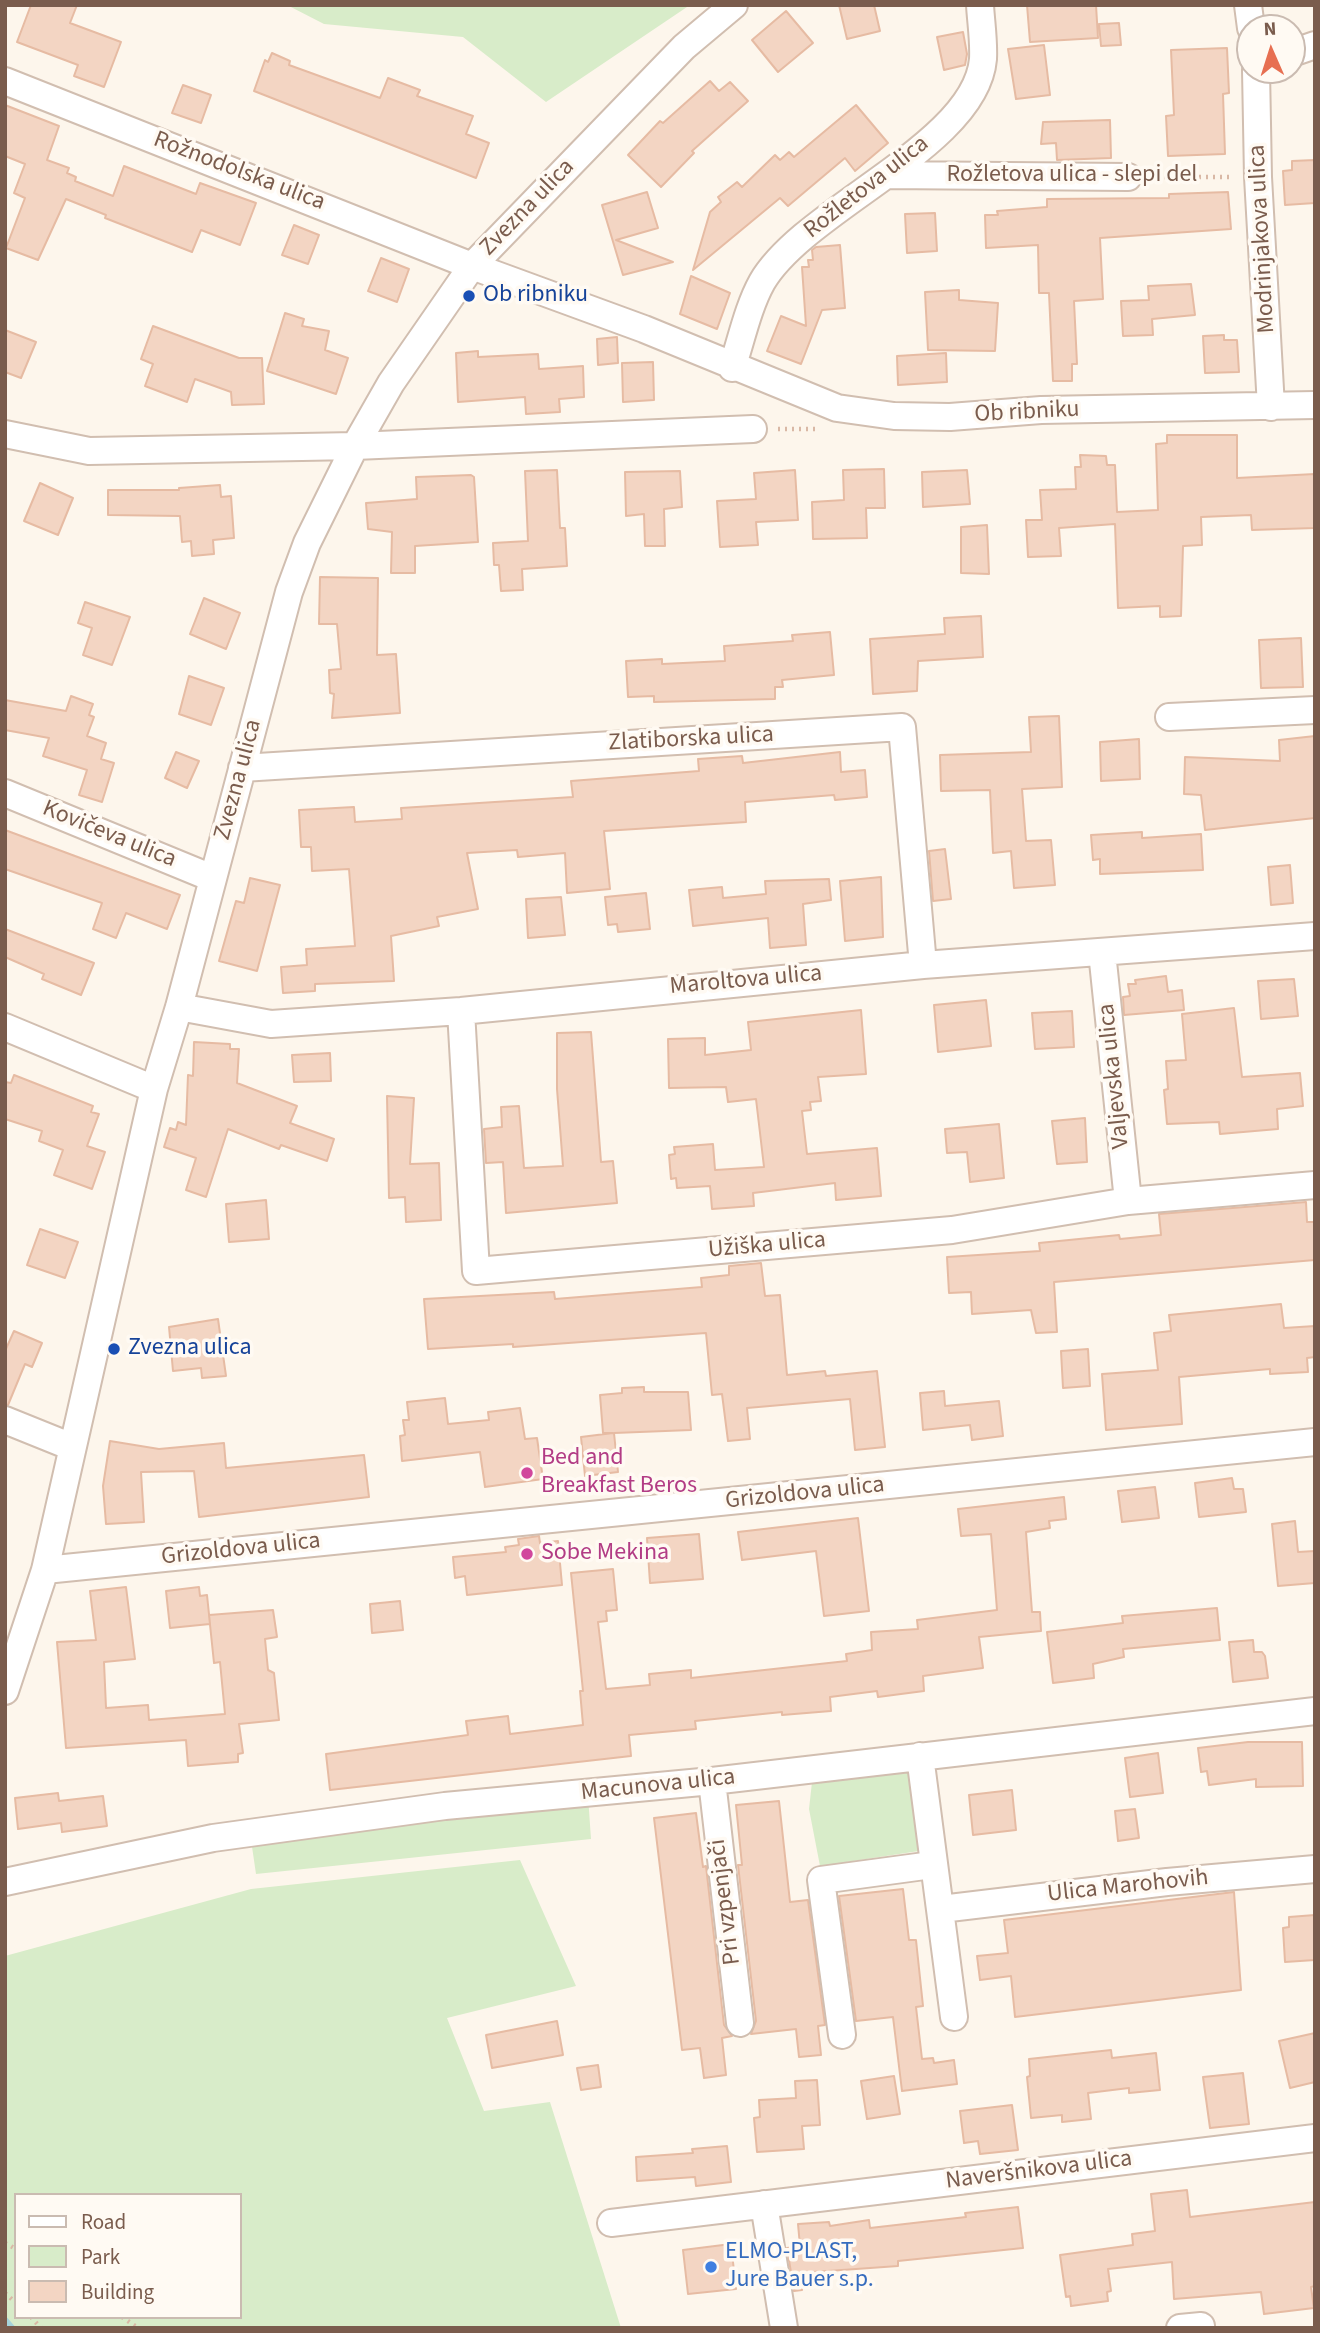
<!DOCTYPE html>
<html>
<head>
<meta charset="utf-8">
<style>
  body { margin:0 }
  #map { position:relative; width:1320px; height:2333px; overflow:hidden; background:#fdf6ec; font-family:"Source Sans 3",sans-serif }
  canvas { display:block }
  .frame { position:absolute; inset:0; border:7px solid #7a5c4d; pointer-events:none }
  .legend { position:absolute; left:14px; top:2193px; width:228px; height:126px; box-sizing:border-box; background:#fffaf3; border:2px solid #cabbb1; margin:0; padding:9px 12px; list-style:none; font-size:21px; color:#7a5c4d }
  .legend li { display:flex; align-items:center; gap:14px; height:35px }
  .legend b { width:35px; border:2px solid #cabbb1 }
  .north { position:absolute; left:1236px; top:14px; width:70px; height:70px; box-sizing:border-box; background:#fffaf3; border:2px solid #cabbb1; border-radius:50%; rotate:357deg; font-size:19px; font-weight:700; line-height:28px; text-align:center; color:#7a5c4d }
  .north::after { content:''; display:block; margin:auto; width:24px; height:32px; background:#e76f51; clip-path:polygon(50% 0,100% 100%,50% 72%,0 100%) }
</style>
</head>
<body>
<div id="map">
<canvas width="1320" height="2333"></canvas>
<div class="frame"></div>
<ul class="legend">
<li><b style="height:9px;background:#fff"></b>Road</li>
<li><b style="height:19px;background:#d8ecc9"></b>Park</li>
<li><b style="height:19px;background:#f3d5c3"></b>Building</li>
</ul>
<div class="north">N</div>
</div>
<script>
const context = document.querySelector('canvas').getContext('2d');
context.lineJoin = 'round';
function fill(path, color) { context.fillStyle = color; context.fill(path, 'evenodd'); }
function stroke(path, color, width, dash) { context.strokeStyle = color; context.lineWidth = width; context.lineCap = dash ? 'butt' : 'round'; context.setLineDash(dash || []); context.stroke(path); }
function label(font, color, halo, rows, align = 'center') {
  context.font = font + ' "Source Sans 3",sans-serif'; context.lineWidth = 7; context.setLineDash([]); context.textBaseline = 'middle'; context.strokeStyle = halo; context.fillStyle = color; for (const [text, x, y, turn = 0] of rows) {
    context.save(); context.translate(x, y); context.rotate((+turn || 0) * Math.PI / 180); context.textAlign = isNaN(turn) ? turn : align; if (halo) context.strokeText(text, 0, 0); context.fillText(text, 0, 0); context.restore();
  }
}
fill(new Path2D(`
  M287 5H690L546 102 463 37 324 24Z
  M907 1760 919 1851 820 1866 809 1809 813 1773Z
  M588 1796 591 1839 256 1874 250 1833Z
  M520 1860 576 1986 447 2018 484 2111 550 2102 621 2328H5V1956L251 1889ZM16 2195H240V2317H16Z`), '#d8ecc9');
stroke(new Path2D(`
  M5 2321 11 2328`), '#a5d3da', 8);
const building = new Path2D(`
  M31 5H77L70 23 121 42 104 87 74 76 78 65 17 42Z
  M839 5H874L880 31 847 39Z
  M1027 5H1096L1098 38 1030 42Z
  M786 11 813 43 778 72 752 40Z
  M1119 23 1121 45 1101 46 1099 24Z
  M963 32 967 54 965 65 944 70 937 37Z
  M1044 45 1050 95 1016 99 1008 49Z
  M1227 48 1229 93 1223 94 1225 154 1168 156 1166 116 1174 115 1171 50Z
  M272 53 290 61 289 65 380 98 388 78 420 90 417 96 473 116 466 134 489 143 476 178 254 91 265 60 268 62Z
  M710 81 719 91 730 82 748 101 692 151 694 153 661 187 628 155 660 121 663 123Z
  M183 85 211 95 201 123 172 113Z
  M5 105 59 126 47 160 69 168 67 173 76 177 75 181 113 196 124 166 196 194 200 183 256 203 240 245 201 230 192 252 105 218 106 215 66 199 38 260 6 248 25 198 14 193 25 164 5 156Z
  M856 105 888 143 855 171 845 158 788 206 780 198 693 270 710 212 721 202 718 197 737 182 742 187 775 155 780 160 789 152 794 157Z
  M1110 120 1111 158 1057 160 1056 143 1041 144 1043 122Z
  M1315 160V203L1285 205 1283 171 1292 170V161Z
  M647 192 658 228 616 240 673 262 623 275 602 205Z
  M1228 192 1231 229 1100 238 1103 299 1074 301 1077 364H1072V381H1053L1049 293H1039L1038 245 986 248 985 215H998L997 211 1047 207V199L1169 198V194Z
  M935 213 937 251 907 253 905 214Z
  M294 225 319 235 308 264 282 255Z
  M840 245 845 308 822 310 801 364 767 351 781 316 806 326 802 267H809L808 260H813L812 250 816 247Z
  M381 258 409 269 397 302 368 291Z
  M691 276 730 293 717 329 680 314Z
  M1191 284 1195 315 1152 319 1153 335 1123 336 1121 301 1149 300 1148 286Z
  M959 290V300L998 303 995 351 928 350 925 292Z
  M285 313 304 319 302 326 329 331 325 350 348 358 336 394 267 371Z
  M153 326 239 358H262L264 404 232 405 231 392 195 379 187 402 145 386 153 364 141 359Z
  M5 330 36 342 21 378 5 372Z
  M1224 335V340H1237L1239 372 1205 373 1203 336Z
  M617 337 618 363 598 365 597 339Z
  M478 351V357L538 354 539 369 583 366 584 397 559 399 560 412 526 414 525 397 458 402 456 353Z
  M946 353 947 382 898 385 897 356Z
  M653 362 654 400 623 402 622 363Z
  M1167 435H1237V478L1315 474V528L1252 530 1251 515 1201 517 1202 545 1183 546 1181 616 1160 617V606L1118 608 1115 524 1059 528 1061 556 1028 557 1026 520H1042L1040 490 1076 489 1075 467H1081L1080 455 1106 456 1107 465H1115L1117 512 1158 510 1156 444 1167 443Z
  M884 469 885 508H866L867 538 813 539 812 502 844 500 843 470Z
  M557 470 560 528H565L567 566 522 569 523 590 501 591 499 565H494L493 543 528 541 525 471Z
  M795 470 798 520 756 522 758 545 720 547 717 501 756 499 754 473Z
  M967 470 970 504 923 507 922 472Z
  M680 471 682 507 664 509 665 546H645L644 514 626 516 625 472Z
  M471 475 474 477 478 542 415 546V573H391L392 532 368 529 366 503 417 499 416 477Z
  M40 483 73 498 58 535 24 521Z
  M220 485 221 497 231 496 234 538 213 540 214 554 192 556 191 541 182 542 180 516 108 515V490H179V488Z
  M987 525 989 574 961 573V527Z
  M320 577 378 578 377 655 396 654 400 713 332 718 334 694 330 693 329 670 341 669 337 624H319Z
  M204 598 240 613 226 649 190 634Z
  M85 602 130 617 112 665 83 655 92 628 78 623Z
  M981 616 983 657 918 661 917 691 873 694 870 639 945 634 944 618Z
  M830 632 834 675 782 680 783 687H775V699L654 702V696L628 697 626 661 662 659V664L725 661 724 646 793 641 792 635Z
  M1301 638 1303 687 1261 688 1259 640Z
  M189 676 224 688 211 725 179 714Z
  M71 696 93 704 89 715 94 717 87 736 106 743 101 759 114 763 102 802 79 795 87 770 43 756 49 738 5 730V700L66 711Z
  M1059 716 1062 787 1022 789 1026 841 1051 840 1055 885 1014 888 1011 851 993 853 990 790 941 791 940 755 1031 752 1029 717Z
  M1315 736V818L1205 830 1201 795 1184 794 1185 757 1280 761 1279 740Z
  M1139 739 1140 779 1101 781 1100 742Z
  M176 752 199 761 187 788 165 778Z
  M840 752 841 772 865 770 867 797 835 800 834 795 745 802 746 822 604 831 610 889 567 893 565 853 518 857 517 850 467 853 478 909 437 917 439 926 391 936 394 981 315 984V991L283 993 281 967 307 965 306 949 355 946 349 869 312 871 311 847H301L299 810 354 807 355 822 402 819 401 808 573 797 571 781 699 771 698 759 742 756 743 763Z
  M5 830 180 895 167 929 126 913 116 938 93 929 102 903 5 869Z
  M1142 832V838L1201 834 1203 870 1100 874V859L1093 860 1091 835Z
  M945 849 951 899 933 901 929 851Z
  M1290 865 1293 903 1271 905 1268 867Z
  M881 877 883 937 845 941 840 881Z
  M250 878 280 885 257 971 219 961 236 901 244 903Z
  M829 879 831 900 803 904 806 945 770 948 768 918 693 926 689 890 722 887 723 898 766 894 765 881Z
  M646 893 650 929 618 932 617 924 608 925 605 897Z
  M561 897 565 935 528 938 526 899Z
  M5 929 94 963 81 995 42 979 44 974 5 957Z
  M1166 976 1168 992 1182 990 1184 1010 1124 1015 1123 997 1130 996 1128 984H1136L1135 980Z
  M1294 979 1298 1016 1261 1019 1258 981Z
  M986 1000 991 1046 938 1052 934 1005Z
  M1234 1008 1242 1077 1300 1073 1303 1106 1277 1109 1278 1129 1220 1134 1219 1122 1167 1124 1164 1090 1168 1089 1166 1061 1186 1060 1182 1014Z
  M861 1010 866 1074 818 1077 821 1101 810 1102 811 1110 802 1111 807 1154 877 1148 881 1196 836 1200 835 1183 753 1193 754 1206 712 1209 710 1186 677 1188 676 1178 671 1179 669 1155 675 1154 674 1147 713 1144 715 1170 764 1167 756 1099 728 1102 726 1087 669 1088 668 1039 705 1038V1055L751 1050 748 1022Z
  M1072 1011 1074 1047 1035 1049 1032 1013Z
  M591 1032 601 1162 613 1161 617 1203 506 1213 503 1162 486 1163 484 1129 502 1127 501 1107 519 1106 524 1168 563 1166 557 1089V1033Z
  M194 1042 230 1044V1049H239L237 1083 297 1106 290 1123 334 1139 327 1161 281 1145 279 1149 228 1129 206 1197 186 1190 196 1158 164 1147 170 1128 176 1130 178 1122 186 1125 188 1075 193 1076Z
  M330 1053 331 1081 294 1082 292 1055Z
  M14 1075 93 1106 91 1112 99 1114 87 1146 105 1152 92 1189 54 1175 63 1150 39 1141 42 1131 5 1119V1082L11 1083Z
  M387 1096 414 1098 410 1164 439 1163 441 1220 406 1222 405 1197 389 1198Z
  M1085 1118 1087 1162 1057 1164 1052 1121Z
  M999 1124 1004 1178 970 1182 967 1152 947 1153 945 1129Z
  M266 1200 269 1239 229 1242 226 1204Z
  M1306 1202 1307 1222H1315V1260L1054 1282 1057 1332 1036 1333 1031 1310 972 1314 971 1292 949 1293 947 1257 1040 1251 1039 1243 1119 1235 1120 1239 1161 1235 1159 1214Z
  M40 1229 78 1242 65 1278 27 1265Z
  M761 1263 765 1296 780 1295 787 1375 825 1371 826 1376 877 1371 885 1447 855 1450 850 1399 747 1408 750 1439 728 1441 722 1394 712 1395 706 1333 513 1347V1344L428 1349 424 1299 554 1292 555 1299 702 1287 701 1278 729 1275V1266Z
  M1281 1304 1284 1328 1315 1326V1357L1307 1358 1308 1372 1270 1374V1369L1179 1377 1182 1424 1106 1430 1102 1374 1158 1370 1154 1333 1171 1331 1169 1315Z
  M218 1319 226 1376 202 1378 201 1368 173 1371 169 1327Z
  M14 1331 42 1343 32 1367 25 1364 8 1405H5V1351Z
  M1088 1349 1090 1386 1063 1388 1061 1351Z
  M644 1387V1392H688L691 1430 614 1433 618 1472 585 1476 581 1437 613 1433H603L600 1395 622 1393V1388Z
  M944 1391 945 1406 999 1401 1003 1436 972 1440 970 1425 923 1430 920 1393Z
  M445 1398 448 1424 489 1420 488 1412 520 1408 525 1439 537 1438 543 1479 485 1487 480 1452 402 1461 400 1436 405 1435 403 1420H409L407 1402Z
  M110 1441 159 1449 224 1443 226 1468 364 1455 369 1497 199 1517 194 1471 141 1472 144 1522 106 1524 103 1486Z
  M1232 1478 1234 1489H1243L1246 1512 1199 1517 1195 1483Z
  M1155 1487 1159 1518 1122 1522 1118 1491Z
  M1064 1497 1066 1519 1049 1521 1050 1528 1026 1532 1032 1612H1040L1041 1631 979 1637 983 1668 923 1676 924 1691 878 1697 877 1691 830 1697 831 1711 782 1715V1712L695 1721 696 1729 629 1735 631 1756 330 1790 326 1754 468 1735 466 1721 508 1716 510 1734 583 1725 580 1691H583L571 1573 613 1569 617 1610 606 1611 607 1621 598 1622 606 1689 650 1685 649 1674 691 1670V1678L847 1661 846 1654 872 1650 871 1632 918 1629 917 1620 997 1610 991 1534 961 1536 958 1509Z
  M858 1518 869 1611 824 1616 816 1551 742 1560 738 1532Z
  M1295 1521 1298 1552 1315 1551V1583L1278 1586 1272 1524Z
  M699 1534 703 1579 650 1583 647 1538Z
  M539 1536 540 1543 558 1541 562 1585 467 1595 465 1576 455 1578 453 1557 506 1552 505 1547 519 1545 518 1539Z
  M126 1587 135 1659 104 1662 106 1708 148 1705 149 1720 225 1714 220 1662 214 1663 209 1615 273 1610 277 1637 265 1639 268 1670 274 1673 279 1720 239 1724 243 1753 238 1754V1762L188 1766 186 1740 66 1748 57 1642 96 1640 90 1591Z
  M199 1587 200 1596 207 1595 210 1624 170 1628 166 1591Z
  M400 1601 403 1630 372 1633 370 1604Z
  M1217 1608 1220 1640 1123 1649 1124 1657 1093 1664 1094 1678 1053 1683 1047 1632 1123 1623 1122 1616Z
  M1253 1640 1254 1652H1262L1265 1656 1268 1678 1233 1682 1229 1642Z
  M1248 1742H1302L1303 1786 1256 1787V1779L1209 1785 1207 1771 1201 1772 1198 1748Z
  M1158 1753 1163 1793 1130 1797 1125 1758Z
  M1012 1790 1016 1830 973 1835 969 1795Z
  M58 1793 59 1801 103 1796 107 1826 62 1832 61 1823 18 1829 15 1798Z
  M779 1801 790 1902 808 1900 825 2025 818 2026 821 2055 799 2057 796 2029 751 2034 756 2021 738 1865H742L736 1805Z
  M1135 1809 1139 1838 1118 1841 1115 1811Z
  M696 1813 703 1867 706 1866 724 2025 732 2036 722 2038 726 2075 704 2078 700 2048 682 2050 654 1818Z
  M903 1889 909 1940H916L923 2006 916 2007 922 2059 933 2058 934 2063 954 2060 957 2084 902 2091 893 2017 856 2021 839 1896Z
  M1234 1892 1241 1990 1015 2017 1011 1976 980 1980 977 1956 1008 1953 1004 1920Z
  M1315 1915V1960L1285 1962 1283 1928 1289 1927V1917Z
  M557 2021 563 2055 492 2068 486 2035Z
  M1315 2033V2082L1290 2088 1279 2041Z
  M1111 2050 1112 2058 1156 2053 1160 2090 1129 2093V2088L1088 2093 1091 2119 1062 2122V2115L1031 2118 1027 2077 1030 2076 1029 2059Z
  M598 2065 601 2087 581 2090 577 2068Z
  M1243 2073 1249 2124 1210 2128 1203 2077Z
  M894 2076 900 2114 867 2119 861 2081Z
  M817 2080 820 2125 802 2126 804 2149 757 2152 754 2118 760 2117 759 2100 796 2098 795 2081Z
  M1012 2105 1018 2150 980 2154 978 2141 964 2143 960 2111Z
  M727 2146 731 2182 696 2186 695 2177 637 2181 636 2157 693 2153 692 2149Z
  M1187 2190 1190 2217 1315 2202V2286L1311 2287 1314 2308 1264 2314 1261 2292 1174 2299 1172 2262 1108 2269 1111 2291 1107 2292 1108 2301 1071 2306 1070 2296 1066 2297 1060 2255 1133 2245 1132 2234 1155 2231 1151 2194Z
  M1018 2207 1023 2248 898 2261V2266L800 2273 802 2290 794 2291 787 2248 800 2246 798 2224 829 2222 830 2226 869 2220 870 2228 966 2217 965 2213Z
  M731 2244 736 2289 688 2294 683 2250Z`);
fill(building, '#f3d5c3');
stroke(building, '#e6bba3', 2);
const minor = new Path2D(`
  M1248 5 1251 28
  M1292 53 1315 45
  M1256 70 1258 177 1271 407
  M5 81 472 266 644 329 837 408 894 416 950 417 1041 410 1315 405
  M886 175 1128 177
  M732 368C741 341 748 307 762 282 805 208 976 145 983 59 984 41 981 22 980 5
  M5 434 89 451 355 446 753 429
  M1169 717 1315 710
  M242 768 902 727 923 965
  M5 793 212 878
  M1102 952 1128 1201
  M179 1007 271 1024 461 1011 923 965 1315 936
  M461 1011 476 1271 952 1230 1128 1201 1315 1185
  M5 1027 154 1089
  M5 1420 72 1447
  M45 1570 1315 1442
  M5 1691 45 1570 154 1089 179 1007 289 592 307 543 355 446 391 383 472 266 684 47 734 5
  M920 1756 954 2017
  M712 1781 740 2023
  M5 1882 213 1838 445 1806 712 1781 1315 1711
  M941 1909 1167 1882 1315 1869
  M842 2035 821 1880 932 1865
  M764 2204 784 2328
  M611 2223 1315 2138
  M1180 2328 1201 2326`);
stroke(minor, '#d1beb0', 30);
stroke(new Path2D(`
  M1150 177H1232
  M778 429H818
  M5 2243 16 2249
  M5 2293 16 2303
  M31 2317 41 2328
  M122 2317 138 2328`), '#d9b8a5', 4.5, [2, 5]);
stroke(minor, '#fff', 26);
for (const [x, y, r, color] of [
  [469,296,7,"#1a4fb4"],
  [114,1349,7,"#1a4fb4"],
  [527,1473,7,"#d1479c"],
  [527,1554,7,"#d1479c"],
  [711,2267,7,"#3f7fe0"]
]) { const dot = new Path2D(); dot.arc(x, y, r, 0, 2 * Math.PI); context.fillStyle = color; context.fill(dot); stroke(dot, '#fffaf3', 2.5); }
label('24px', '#7a5c4d', '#fffaf3', [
  ["Rožnodolska ulica",239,172,21],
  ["Rožletova ulica - slepi del",1072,176],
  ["Rožletova ulica",867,188,-38],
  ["Zvezna ulica",528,208,-46],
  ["Modrinjakova ulica",1263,239,-93],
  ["Ob ribniku",1027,413,-3],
  ["Zlatiborska ulica",691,740,-3],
  ["Zvezna ulica",239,780,-75],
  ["Kovičeva ulica",109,835,22],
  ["Maroltova ulica",746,981,-5],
  ["Valjevska ulica",1115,1076,-96],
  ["Užiška ulica",767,1246,-5],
  ["Grizoldova ulica",805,1494,-6],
  ["Grizoldova ulica",241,1550,-6],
  ["Macunova ulica",658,1786,-6],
  ["Ulica Marohovih",1128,1887,-6],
  ["Pri vzpenjači",726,1902,-97],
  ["Naveršnikova ulica",1039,2171,-7]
]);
label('24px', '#164399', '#fffaf3', [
  ["Ob ribniku",483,296],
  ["Zvezna ulica",128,1349]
], 'left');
label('24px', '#b23c85', '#fffaf3', [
  ["Bed and",541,1459],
  ["Breakfast Beros",541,1487],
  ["Sobe Mekina",541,1554]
], 'left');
label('24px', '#366cbe', '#fffaf3', [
  ["ELMO-PLAST,",725,2253],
  ["Jure Bauer s.p.",725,2281]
], 'left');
</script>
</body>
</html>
